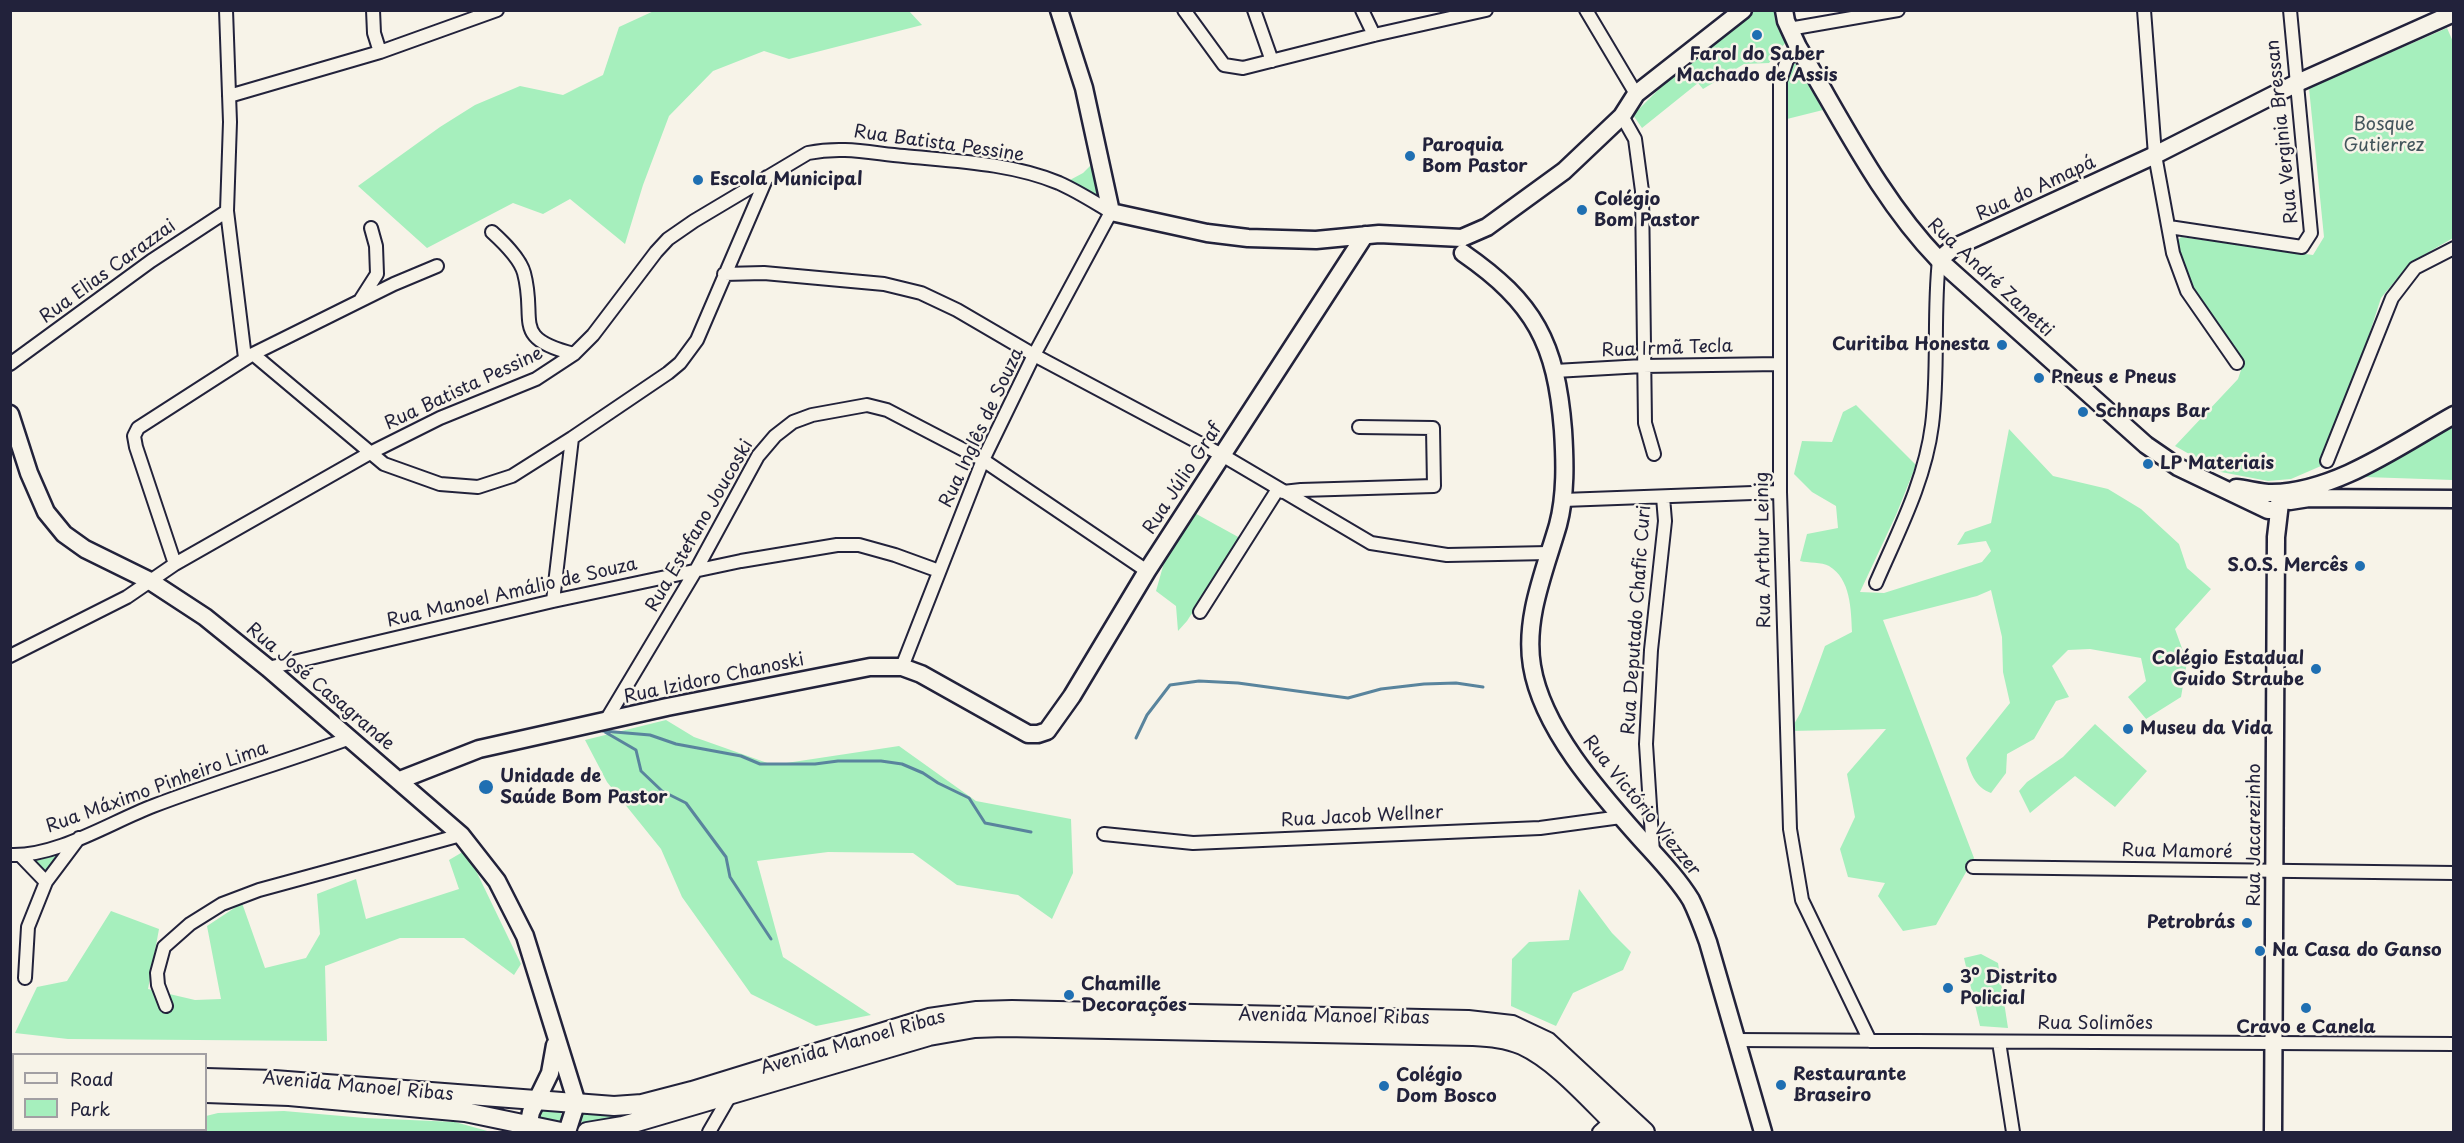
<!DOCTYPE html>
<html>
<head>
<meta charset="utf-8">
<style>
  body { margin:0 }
  #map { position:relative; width:2464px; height:1143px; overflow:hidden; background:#f7f3e8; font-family:"Playpen Sans",sans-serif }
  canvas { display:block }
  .frame { position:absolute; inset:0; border:12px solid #22223b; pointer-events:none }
  .legend { position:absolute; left:12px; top:1053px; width:195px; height:78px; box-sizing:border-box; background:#f7f3e8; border:2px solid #a29fa3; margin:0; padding:8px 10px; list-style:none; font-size:18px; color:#22223b }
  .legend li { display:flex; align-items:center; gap:12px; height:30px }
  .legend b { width:30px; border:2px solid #a29fa3 }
</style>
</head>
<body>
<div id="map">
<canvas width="2464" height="1143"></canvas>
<div class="frame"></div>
<ul class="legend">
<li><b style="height:8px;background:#f7f3e8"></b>Road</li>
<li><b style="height:16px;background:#a6efbd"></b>Park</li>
</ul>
</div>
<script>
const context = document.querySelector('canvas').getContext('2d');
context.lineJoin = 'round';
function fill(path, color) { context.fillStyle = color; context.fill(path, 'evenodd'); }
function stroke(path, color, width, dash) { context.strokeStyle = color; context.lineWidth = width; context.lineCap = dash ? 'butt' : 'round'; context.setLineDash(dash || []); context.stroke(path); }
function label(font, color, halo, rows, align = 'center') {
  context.font = font + ' "Playpen Sans",sans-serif'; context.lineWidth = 5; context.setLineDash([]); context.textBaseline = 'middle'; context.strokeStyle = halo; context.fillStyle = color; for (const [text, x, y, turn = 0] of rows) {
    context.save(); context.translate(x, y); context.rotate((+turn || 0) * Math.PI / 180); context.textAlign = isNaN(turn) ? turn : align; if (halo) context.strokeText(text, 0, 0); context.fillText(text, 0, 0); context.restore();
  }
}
fill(new Path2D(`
  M656 10 909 11 922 25 789 59 764 51 713 71 669 116 643 185 625 244 570 199 543 214 513 203 427 248 358 186 440 127 475 105 520 86 563 95 603 75 619 27Z
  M1754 11H1775C1773 23 1779 31 1786 42L1769 63 1744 64 1703 89 1698 83 1642 128 1633 115 1674 74Z
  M2447 28 2454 44 2453 238 2410 263 2381 298 2351 391 2321 466 2291 479 2268 481 2221 472 2175 446 2238 379 2244 361 2192 287 2176 242 2181 237 2313 255 2324 237 2309 88Z
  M1791 63 1796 64 1823 110 1787 119 1788 68Z
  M1093 163 1103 199 1070 180 1083 173Z
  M1856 405 1916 465 1896 515 1860 592 1884 593 1982 562 1991 551 1986 541 1957 545 1965 532 1991 523 2009 429 2053 476 2108 489 2141 509 2179 544 2187 568 2211 589 2175 629 2187 662 2181 697 2146 719 2128 697 2146 681 2141 658 2090 649 2068 650 2052 666 2069 697 2056 701 2034 739 2007 754 2006 773 1991 793C1975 787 1971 774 1966 758L2010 703 2003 672 2002 637 1991 590 1977 596 1883 620 1974 858 1936 925 1903 931 1878 896 1885 883 1848 877 1840 849 1855 817 1847 774 1886 729 1790 731 1801 712 1825 646 1852 632C1851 610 1851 579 1829 566 1822 562 1808 563 1800 561L1807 534 1838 528 1836 506 1812 492 1794 474 1802 441 1832 442 1843 412Z
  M2453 423V480L2365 477 2366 473Z
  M1191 511 1240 538 1187 621 1178 631 1176 606 1156 591 1169 545Z
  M666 720 694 737 773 765 899 746 976 801 1071 819 1073 873 1052 919 1018 895 957 885 913 853 828 852 757 861 783 957 871 1015 816 1026 751 994 682 897 661 849 607 782 585 740Z
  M2095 724 2147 771 2115 807 2075 776 2030 813 2019 791 2027 782 2063 757Z
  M71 845 45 878 24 857Z
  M466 850 521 964 514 975 464 938H400L325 966 327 1041 68 1039 15 1033 37 987 67 981 111 911 159 929 148 989 195 1000 221 999 207 926 242 903 265 968 306 958 320 934 317 894 356 879 366 919 459 889 449 860Z
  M1579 889 1612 933 1631 952 1623 970 1573 993 1556 1026 1511 1006 1512 959 1529 942 1569 940Z
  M1981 954 1998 963 2008 1028 1980 1026 1964 958Z
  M539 1109 561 1112 562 1120 557 1123 538 1122 536 1112Z
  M636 1109 638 1116 583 1124 580 1119 582 1111Z
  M284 1111 365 1118 455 1122 491 1132H11V1113H13L14 1130H88L104 1132 125 1130H206V1116L218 1113Z`), '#a6efbd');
stroke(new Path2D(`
  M603 731 650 735 676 744 741 756 760 764H815L838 761H881L902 764 923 773 938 783 969 798 985 823 1031 832
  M605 732 636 750 641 771 662 791 686 803 726 857 730 877 771 939
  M1136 738 1147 715 1170 685 1199 681 1238 683 1348 698 1381 689 1424 684 1456 683 1483 687`), '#59849d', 3);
const street = new Path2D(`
  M226 10 230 122 227 211 245 358
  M373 10 374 33 380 52
  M1184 10 1224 65 1243 68 1374 35 1486 10
  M1254 10 1272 61
  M1362 10 1374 35
  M1586 10 1636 94
  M2144 10 2155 155 2173 253 2187 291 2237 363
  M1789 29 1898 10
  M1798 47 1787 60 1780 81V492L1790 829 1802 900 1870 1041
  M229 96 380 52 497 10
  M1622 116 1635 139 1642 191 1645 423 1654 454
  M2169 227 2302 247 2311 233 2290 10
  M492 232C503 242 520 258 524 273 537 321 510 338 574 354
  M724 274 764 273 884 284 921 293 957 310 1034 355 1222 455 1371 543 1447 555 1549 553
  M361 299 377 274 376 246 371 228
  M253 354 384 464 440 484 478 487 512 476 572 438 668 373 680 363 697 340 767 177
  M10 364 151 261 227 211
  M1555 371 1643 366 1780 364
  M2327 461 2392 298 2415 268 2454 248
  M1283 492 1301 490 1434 486 1433 428 1359 427
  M1563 500 1780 492
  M175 564 136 447 134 436 138 428 253 354 394 284 437 266
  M1876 583C1898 532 1925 481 1932 425 1939 370 1933 315 1939 260
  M553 601 572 438
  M1200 612 1278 489
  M10 656 127 597 175 564 370 453 440 418 536 379 574 354 593 335 656 252 668 239 694 221 808 153C843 146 870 153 904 156 955 161 1011 163 1059 183 1077 191 1094 202 1111 212L1034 355 983 460 902 667
  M268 668 553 601 741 561 837 545H859L895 555 939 571
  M605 722 696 570 758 456 775 436 793 422 812 415 867 405 887 410 983 460 1147 571
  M1104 834 1193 843 1540 828 1621 817
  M1653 853 1646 744 1651 650 1665 521 1663 497
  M10 855C57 857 111 822 153 806 218 781 285 762 350 738
  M20 855 46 882
  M1973 867 2454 873
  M25 978 28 927 46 882 79 838
  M166 1006 158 985 157 973 164 947 190 924 222 904 259 890 461 835
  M1736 1040 2454 1044
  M1999 1042 2013 1132
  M10 1104 14 1105
  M709 1132 731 1094
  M1599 1132 1611 1121`);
const secondary = new Path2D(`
  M1059 10 1084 88 1111 212 1207 233 1248 238 1316 240 1379 234 1462 238
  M1784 10 1786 21 1798 47C1842 120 1880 199 1939 260L2146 445 2178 467 2268 510H2274L2279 507
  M1464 237 1487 227 1564 171 1622 116 1636 94 1743 10
  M1463 253C1535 303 1556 343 1563 430 1565 461 1566 495 1558 525 1545 570 1524 618 1532 666 1542 728 1598 791 1639 837 1657 857 1677 877 1691 900 1698 914 1703 928 1708 942L1763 1132
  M1939 260 1953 248 2155 155 2295 84 2454 13
  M10 414 29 473 46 512 64 534 85 549 150 581 205 617 268 668 461 835 497 881 525 936 575 1097 576 1104 567 1132
  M2236 488C2247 489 2261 493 2272 493 2336 492 2400 445 2454 415
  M2290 501 2309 498 2454 499
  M400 780 479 749 667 707 870 667H902L921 674 1028 734H1038L1047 731 1072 696 1147 571 1365 235
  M528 1127 531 1112 550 1073 555 1045
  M2273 1132 2276 537 2280 503 2278 496 2273 493`);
const primary = new Path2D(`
  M10 1065H14
  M206 1078 274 1080 614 1106 642 1104 692 1091 929 1018 977 1011 1012 1010 1468 1020 1512 1025 1548 1042 1645 1132
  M10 1088H14
  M206 1093 289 1096 465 1112 561 1132
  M587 1132 623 1126 929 1036 975 1028 1004 1027 1473 1036C1489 1037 1506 1038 1522 1045 1559 1062 1594 1105 1623 1132`);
stroke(street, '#22223b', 16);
stroke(secondary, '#22223b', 21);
stroke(primary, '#22223b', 22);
stroke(street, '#f7f3e8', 12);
stroke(secondary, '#f7f3e8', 16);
stroke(primary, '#f7f3e8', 18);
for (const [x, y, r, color] of [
  [1757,35,6,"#1f6fb2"],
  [1410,156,6,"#1f6fb2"],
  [698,180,6,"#1f6fb2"],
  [1582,210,6,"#1f6fb2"],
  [2002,345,6,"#1f6fb2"],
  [2039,378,6,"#1f6fb2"],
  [2083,412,6,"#1f6fb2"],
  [2148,464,6,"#1f6fb2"],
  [2360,566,6,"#1f6fb2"],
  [2316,669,6,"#1f6fb2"],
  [2128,729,6,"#1f6fb2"],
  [486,787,8,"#1f6fb2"],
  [2247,923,6,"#1f6fb2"],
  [2260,951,6,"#1f6fb2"],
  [1948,988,6,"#1f6fb2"],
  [1069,995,6,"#1f6fb2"],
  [2306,1008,6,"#1f6fb2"],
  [1781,1085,6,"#1f6fb2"],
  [1384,1086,6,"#1f6fb2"]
]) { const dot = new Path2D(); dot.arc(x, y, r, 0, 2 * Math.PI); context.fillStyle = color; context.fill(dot); stroke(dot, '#f7f3e8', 2); }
label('bold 18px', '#22223b', '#f7f3e8', [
  ["Farol do Saber",1757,55,"center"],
  ["Machado de Assis",1757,76,"center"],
  ["Paroquia",1422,146],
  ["Bom Pastor",1422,167],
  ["Escola Municipal",710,180],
  ["Colégio",1594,200],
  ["Bom Pastor",1594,221],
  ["Curitiba Honesta",1990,345,"right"],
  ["Pneus e Pneus",2051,378],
  ["Schnaps Bar",2095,412],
  ["LP Materiais",2160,464],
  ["S.O.S. Mercês",2348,566,"right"],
  ["Colégio Estadual",2304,659,"right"],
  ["Guido Straube",2304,680,"right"],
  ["Museu da Vida",2140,729],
  ["Unidade de",500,777],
  ["Saúde Bom Pastor",500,798],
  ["Petrobrás",2235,923,"right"],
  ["Na Casa do Ganso",2272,951],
  ["3º Distrito",1960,978],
  ["Policial",1960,999],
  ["Chamille",1081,985],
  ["Decorações",1081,1006],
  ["Cravo e Canela",2306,1028,"center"],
  ["Restaurante",1793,1075],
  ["Braseiro",1793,1096],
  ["Colégio",1396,1076],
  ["Dom Bosco",1396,1097]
], 'left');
label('18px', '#43555c', '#f7f3e8', [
  ["Bosque",2384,125],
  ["Gutierrez",2384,146]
]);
label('18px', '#22223b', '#f7f3e8', [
  ["Rua Verginia Bressan",2283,132,-96],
  ["Rua Batista Pessine",939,144,8],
  ["Rua do Amapá",2036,189,-25],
  ["Rua Elias Carazzai",108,272,-36],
  ["Rua André Zanetti",1990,278,43],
  ["Rua Irmã Tecla",1667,349,-2],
  ["Rua Batista Pessine",464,389,-25],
  ["Rua Inglês de Souza",982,428,-65],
  ["Rua Júlio Graf",1183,479,-57],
  ["Rua Estefano Joucoski",700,526,-60],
  ["Rua Arthur Leinig",1764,550,-91],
  ["Rua Manoel Amálio de Souza",512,593,-13],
  ["Rua Deputado Chafic Curi",1637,620,-86],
  ["Rua Izidoro Chanoski",714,679,-12],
  ["Rua José Casagrande",320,687,40],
  ["Rua Máximo Pinheiro Lima",157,788,-20],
  ["Rua Victório Viezzer",1641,806,51],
  ["Rua Jacob Wellner",1362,817,-3],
  ["Rua Jacarezinho",2255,835,-90],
  ["Rua Mamoré",2177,852,1],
  ["Avenida Manoel Ribas",1334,1017,1],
  ["Rua Solimões",2095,1024],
  ["Avenida Manoel Ribas",853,1043,-16],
  ["Avenida Manoel Ribas",358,1087,5]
]);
</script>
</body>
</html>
